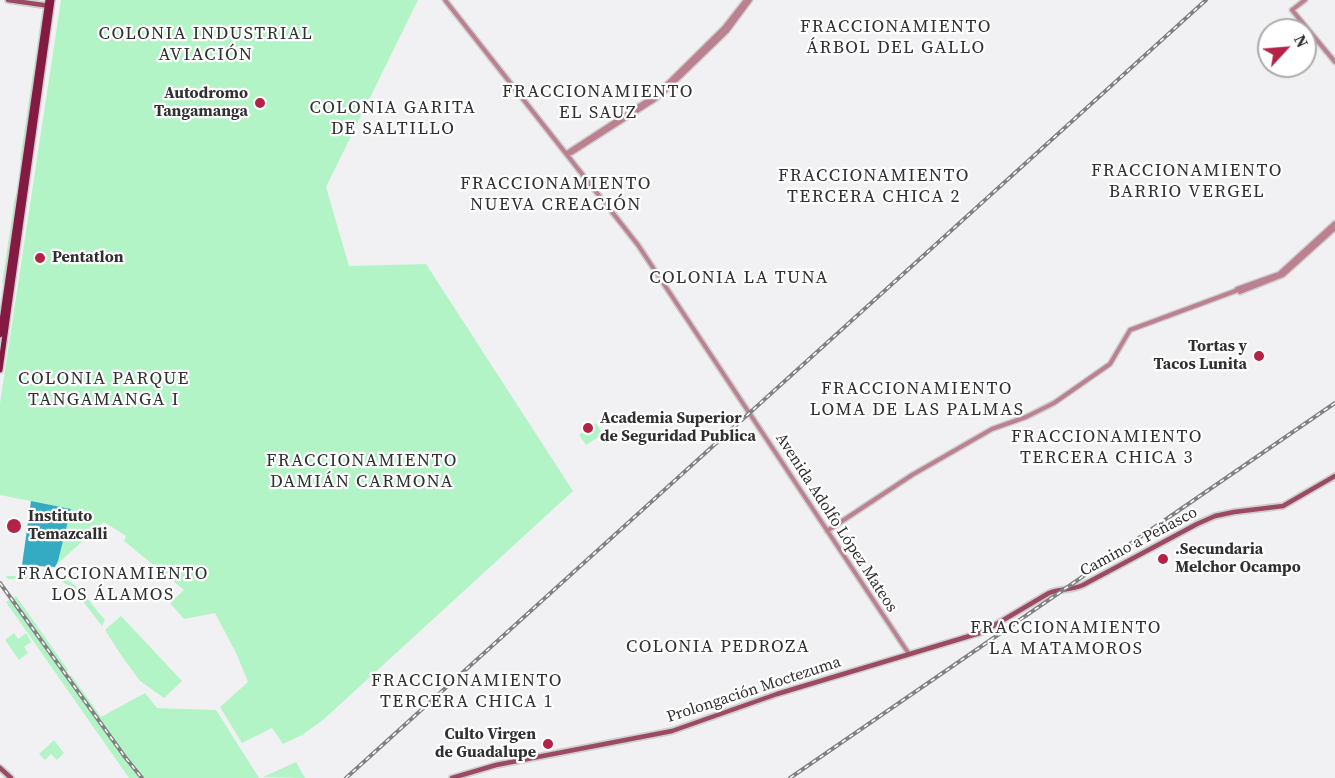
<!DOCTYPE html>
<html>
<head>
<meta charset="utf-8">
<style>
  body { margin:0 }
  #map { position:relative; width:1335px; height:778px; overflow:hidden; background:#f1f1f3; font-family:"Source Serif 4",serif }
  canvas { display:block }
  .north { position:absolute; left:1257px; top:18px; width:60px; height:60px; box-sizing:border-box; background:#fff; border:2px solid #acacad; border-radius:50%; rotate:64deg; font-size:16px; font-weight:700; line-height:24px; text-align:center; color:#303031 }
  .north::after { content:''; display:block; margin:auto; width:21px; height:27px; background:#b42245; clip-path:polygon(50% 0,100% 100%,50% 72%,0 100%) }
</style>
</head>
<body>
<div id="map">
<canvas width="1335" height="778"></canvas>
<div class="north">N</div>
</div>
<script>
const context = document.querySelector('canvas').getContext('2d');
context.lineJoin = 'round';
function fill(path, color) { context.fillStyle = color; context.fill(path, 'evenodd'); }
function stroke(path, color, width, dash) { context.strokeStyle = color; context.lineWidth = width; context.lineCap = dash ? 'butt' : 'round'; context.setLineDash(dash || []); context.stroke(path); }
function label(font, color, halo, rows, align = 'center') {
  context.font = font + ' "Source Serif 4",serif'; context.lineWidth = 4.5; context.setLineDash([]); context.textBaseline = 'middle'; context.strokeStyle = halo; context.fillStyle = color; for (const [text, x, y, turn = 0] of rows) {
    context.save(); context.translate(x, y); context.rotate((+turn || 0) * Math.PI / 180); context.textAlign = isNaN(turn) ? turn : align; if (halo) context.strokeText(text, 0, 0); context.fillText(text, 0, 0); context.restore();
  }
}
fill(new Path2D(`
  M61 0H418L326 187 349 266 426 264 573 491 323 720 302 735 283 744 272 728 242 743 220 707 248 682 237 655 215 613 184 619 170 603 184 590 124 541 126 536 104 522 56 565 71 509 0 495V403Z
  M43 6 46 7 24 156 20 160Z
  M15 197 18 198 6 284 2 283Z
  M596 423 603 434 586 445 579 435Z
  M6 576H58C78 581 92 606 105 620L102 626 72 587 56 579H8Z
  M16 596 68 670 65 672 68 677 71 675 101 717 145 693 157 708 216 710 259 778H129L6 602Z
  M121 616 182 681 164 698 140 681 123 658 105 630Z
  M14 633 18 639 26 633 31 642 24 647 28 653 19 660 5 640Z
  M54 740 64 753 57 760 51 754 45 760 39 754Z
  M296 762 305 778 263 777Z`), '#b3f4c6');
fill(new Path2D(`
  M31 501 71 509 58 561 55 567 22 565Z`), '#34aac3');
const tertiary = new Path2D(`
  M445 0 638 245 909 654
  M1305 0 1292 10 1335 62
  M566 153H571L654 100 665 91 727 31 750 0
  M567 153 656 95 724 28 746 0
  M1237 289 1279 274 1335 223
  M1240 292 1283 275 1335 228
  M827 531 912 475 992 429 1026 417 1054 403 1110 364 1130 330 1238 290`);
const secondary = new Path2D(`
  M8 0 50 6
  M0 768 11 778
  M452 778 496 765 672 731 777 694 983 632 1049 593C1061 588 1069 591 1083 585L1197 524 1215 516 1234 512 1283 506 1335 476`);
const primary = new Path2D(`
  M0 335 48 0
  M0 370 52 0`);
stroke(tertiary, '#ceced0', 7);
stroke(secondary, '#ceced0', 8);
stroke(primary, '#ceced0', 8);
stroke(tertiary, '#bc8190', 4);
stroke(secondary, '#9c4962', 4.5);
stroke(primary, '#821a42', 5);
const rail = new Path2D(`
  M0 583 125 757 142 778
  M346 778 1206 0
  M790 778 1335 403`);
stroke(rail, '#818183', 4);
stroke(rail, '#fff', 1.5, [4.5]);
for (const [x, y, r, color] of [
  [260,103,6,"#b42245"],
  [40,258,6,"#b42245"],
  [1259,356,6,"#b42245"],
  [588,428,6,"#b42245"],
  [14,526,8,"#b42245"],
  [1163,559,6,"#b42245"],
  [548,744,6,"#b42245"]
]) { const dot = new Path2D(); dot.arc(x, y, r, 0, 2 * Math.PI); context.fillStyle = color; context.fill(dot); stroke(dot, '#fff', 2); }
label('bold 16px', '#303031', '#fff', [
  ["Autodromo",248,94,"right"],
  ["Tangamanga",248,112,"right"],
  ["Pentatlon",52,258],
  ["Tortas y",1247,347,"right"],
  ["Tacos Lunita",1247,365,"right"],
  ["Academia Superior",600,419],
  ["de Seguridad Publica",600,437],
  ["Instituto",28,517],
  ["Temazcalli",28,535],
  [".Secundaria",1175,550],
  ["Melchor Ocampo",1175,568],
  ["Culto Virgen",536,735,"right"],
  ["de Guadalupe",536,753,"right"]
], 'left');
label('16px', '#303031', '#fff', [
  ["Avenida Adolfo López Mateos",836,523,57],
  ["Camino a Peñasco",1139,542,-28],
  ["Prolongación Moctezuma",754,690,-18]
]);
context.letterSpacing = '1.5px';
label('18px', '#303031', '#fff', [
  ["FRACCIONAMIENTO",896,27],
  ["ÁRBOL DEL GALLO",896,48],
  ["COLONIA INDUSTRIAL",206,34],
  ["AVIACIÓN",206,55],
  ["FRACCIONAMIENTO",598,92],
  ["EL SAUZ",598,113],
  ["COLONIA GARITA",393,108],
  ["DE SALTILLO",393,129],
  ["FRACCIONAMIENTO",1187,171],
  ["BARRIO VERGEL",1187,192],
  ["FRACCIONAMIENTO",874,176],
  ["TERCERA CHICA 2",874,197],
  ["FRACCIONAMIENTO",556,184],
  ["NUEVA CREACIÓN",556,205],
  ["COLONIA LA TUNA",739,278],
  ["COLONIA PARQUE",104,379],
  ["TANGAMANGA I",104,400],
  ["FRACCIONAMIENTO",917,389],
  ["LOMA DE LAS PALMAS",917,410],
  ["FRACCIONAMIENTO",1107,437],
  ["TERCERA CHICA 3",1107,458],
  ["FRACCIONAMIENTO",362,461],
  ["DAMIÁN CARMONA",362,482],
  ["FRACCIONAMIENTO",113,574],
  ["LOS ÁLAMOS",113,595],
  ["FRACCIONAMIENTO",1066,628],
  ["LA MATAMOROS",1066,649],
  ["COLONIA PEDROZA",718,647],
  ["FRACCIONAMIENTO",467,681],
  ["TERCERA CHICA 1",467,702]
]);
context.letterSpacing = '0px';
</script>
</body>
</html>
